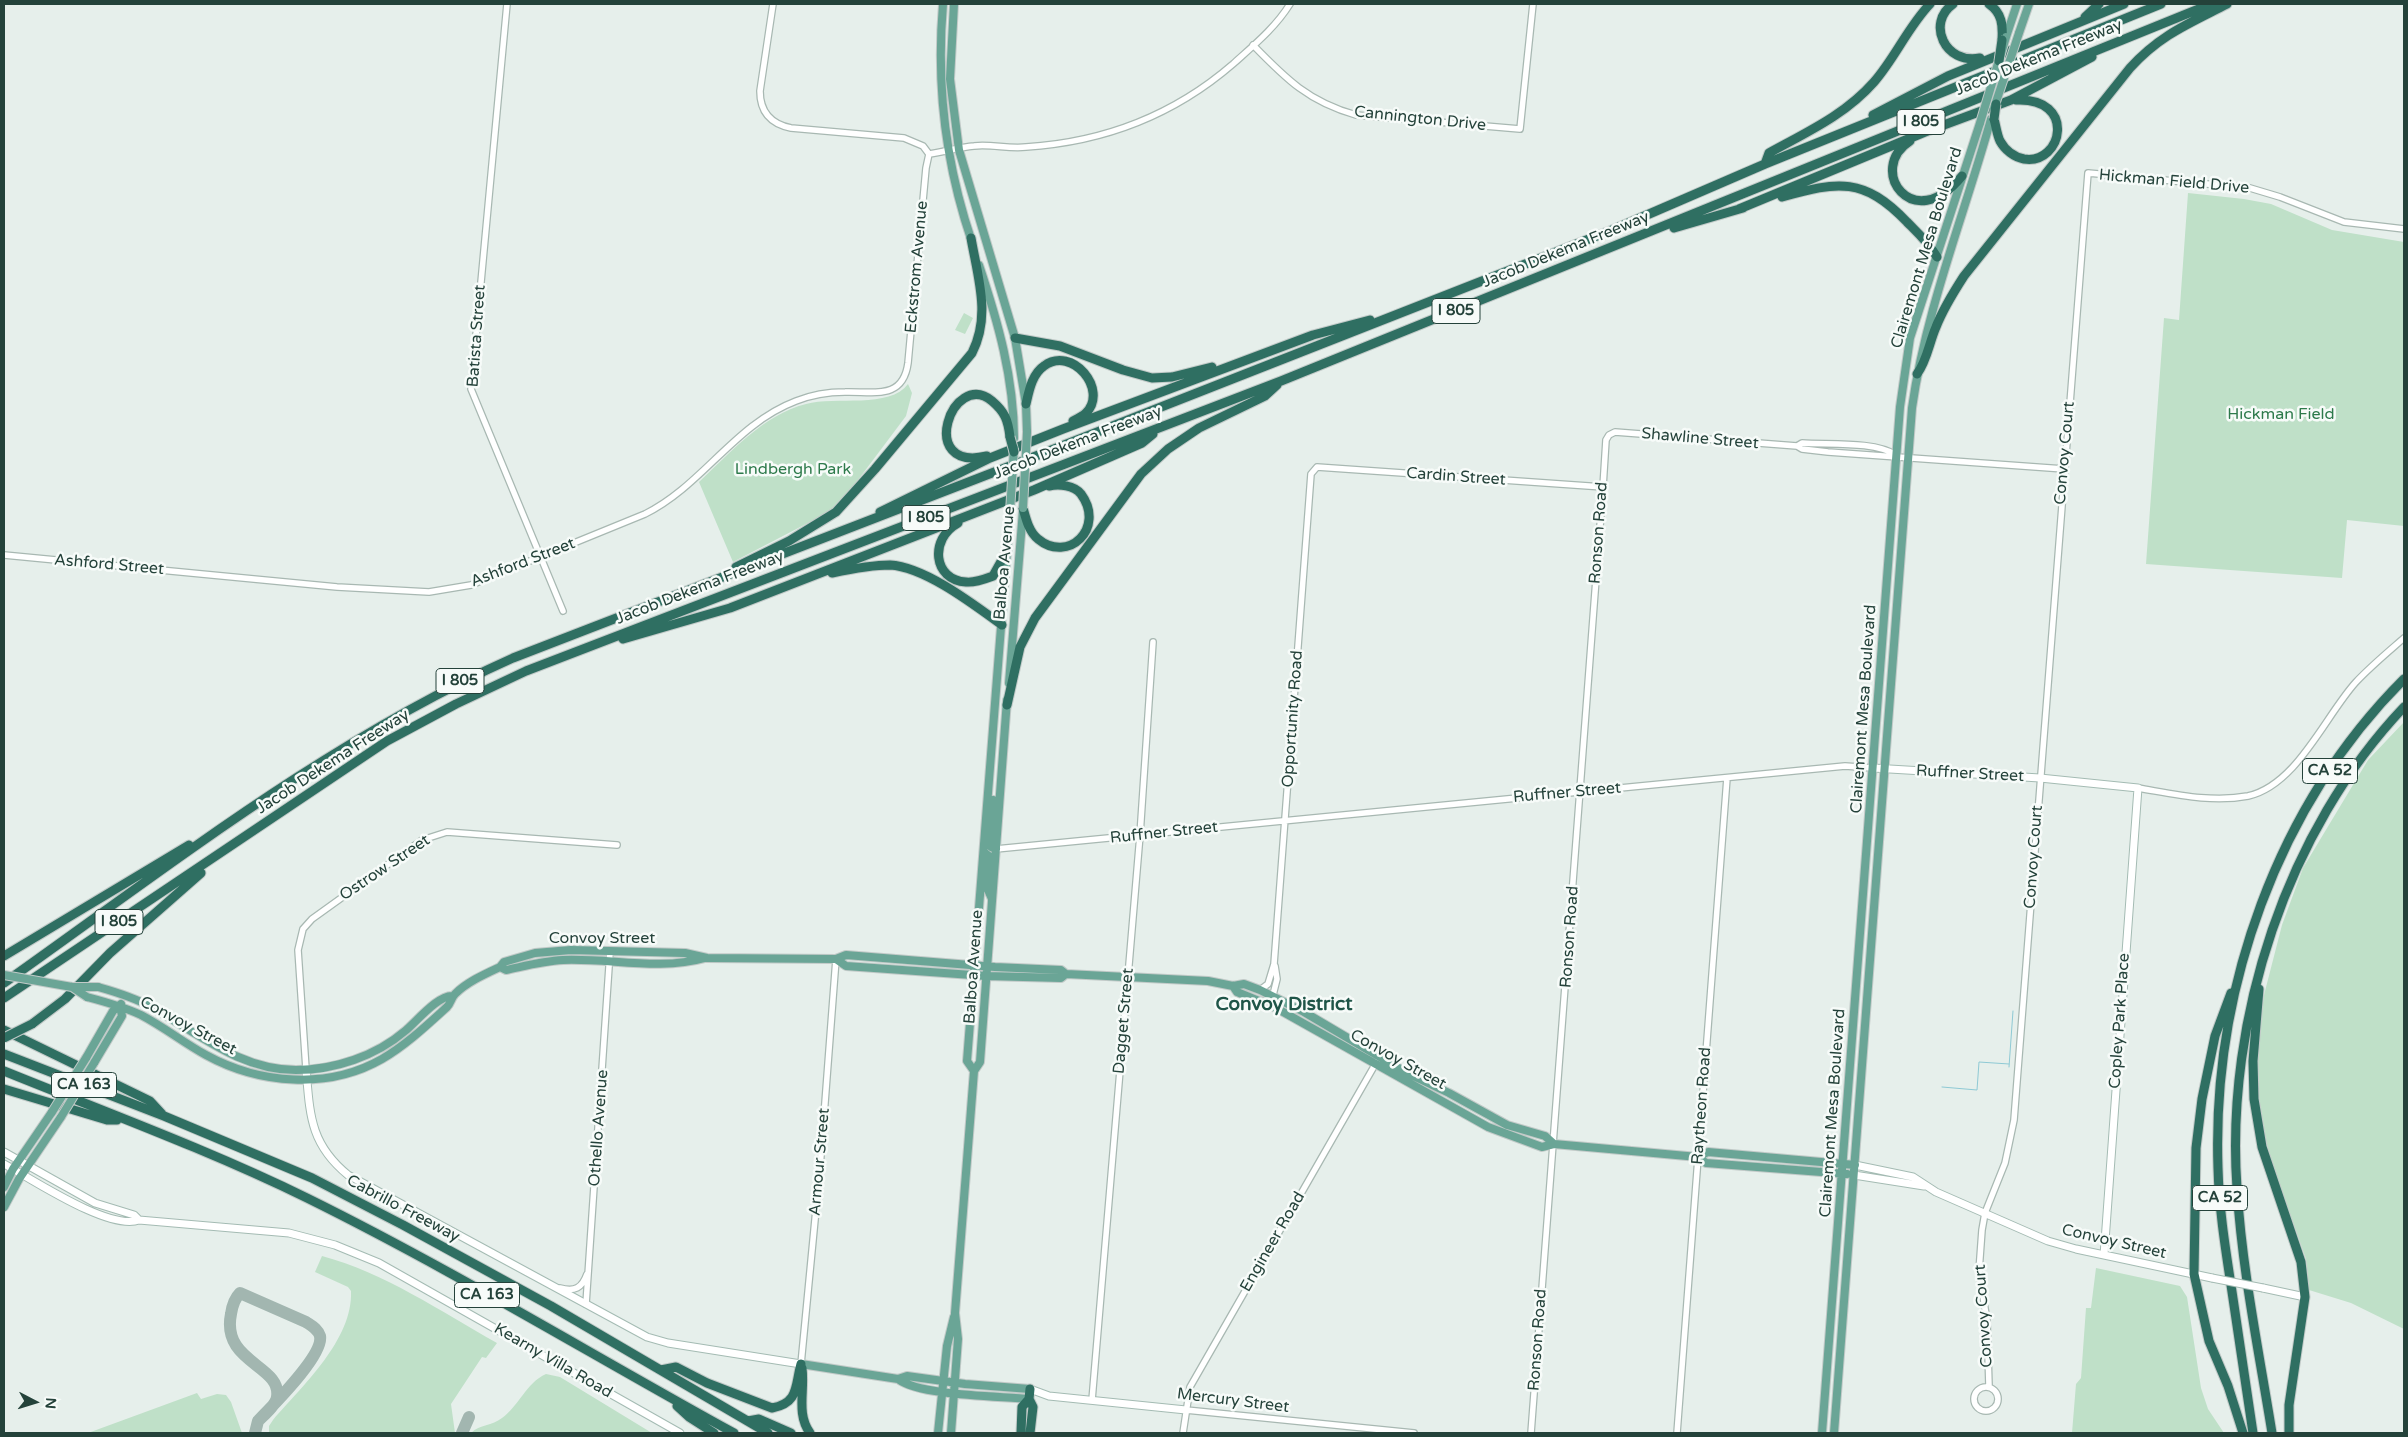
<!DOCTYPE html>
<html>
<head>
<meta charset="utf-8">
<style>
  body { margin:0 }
  #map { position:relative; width:2408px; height:1437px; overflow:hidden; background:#e6efeb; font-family:"Varela Round",sans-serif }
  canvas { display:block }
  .frame { position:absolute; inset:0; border:5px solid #24423a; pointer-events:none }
  .north { position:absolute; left:10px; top:1377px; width:50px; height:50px; -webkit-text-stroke:4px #f7fbf9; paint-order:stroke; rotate:95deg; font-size:14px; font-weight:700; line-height:20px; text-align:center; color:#24423a }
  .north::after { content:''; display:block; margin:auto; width:18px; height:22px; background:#24423a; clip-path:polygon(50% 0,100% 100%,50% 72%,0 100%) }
</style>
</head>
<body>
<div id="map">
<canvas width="2408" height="1437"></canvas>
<div class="frame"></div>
<div class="north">N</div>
</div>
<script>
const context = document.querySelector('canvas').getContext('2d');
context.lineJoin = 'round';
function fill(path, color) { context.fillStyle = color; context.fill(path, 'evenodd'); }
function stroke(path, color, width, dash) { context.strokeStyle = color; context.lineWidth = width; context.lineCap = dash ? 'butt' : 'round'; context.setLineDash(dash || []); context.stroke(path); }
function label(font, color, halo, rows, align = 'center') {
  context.font = font + ' "Varela Round",sans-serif'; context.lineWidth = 5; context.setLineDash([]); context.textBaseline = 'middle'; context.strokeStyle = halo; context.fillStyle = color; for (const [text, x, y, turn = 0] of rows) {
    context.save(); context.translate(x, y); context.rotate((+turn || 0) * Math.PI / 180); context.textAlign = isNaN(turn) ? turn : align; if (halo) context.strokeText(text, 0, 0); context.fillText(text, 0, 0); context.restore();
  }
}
fill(new Path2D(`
  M2188 193 2244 199 2271 204 2332 230 2404 242V526L2347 520 2342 578 2146 564 2164 318 2179 320Z
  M964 313 973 318 965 334 955 330Z
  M908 384 912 393 906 416 855 484 829 512 733 562 699 482C730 453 763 415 806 404 835 396 890 409 908 384Z
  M2404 722V1329L2351 1303 2309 1290 2306 1259 2271 1161 2258 1109 2257 1050 2264 995 2282 925 2303 868 2368 760Z
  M322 1256C385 1273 440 1311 497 1343L486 1358 482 1357 451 1404 455 1433H269V1426L273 1420C302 1386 353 1340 351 1291L348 1287 315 1272Z
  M2096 1268 2180 1286 2187 1297 2201 1388 2208 1409 2224 1433H2072L2076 1384 2081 1378 2086 1308H2091Z
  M546 1374 560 1377 652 1433H471C480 1424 492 1426 502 1418 519 1406 526 1383 546 1374Z
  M197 1393 201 1399 217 1394 226 1395 231 1402 242 1433H88Z`), '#bfe0c8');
stroke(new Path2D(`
  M2009 1067 2013 1011
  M1942 1087 1977 1090 1979 1062 2009 1064`), '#8ec9d4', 1);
stroke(new Path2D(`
  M240 1293 306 1322C312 1326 318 1329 320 1336 324 1355 272 1406 258 1421 264 1415 276 1405 277 1397 282 1365 221 1363 231 1314 232 1307 234 1299 240 1293Z
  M255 1433 258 1421
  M462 1433 469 1417`), '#a2b6b0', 12);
const tertiary = new Path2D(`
  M507 4 471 389 563 611
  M773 4 760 91C760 112 771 124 791 128L904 138 923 146 929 154
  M1253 45C1286 79 1309 102 1356 115L1520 129 1533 4
  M929 154C943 152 960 147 974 146 991 144 1009 149 1026 147 1104 142 1174 115 1233 64 1254 45 1275 28 1290 4
  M1797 446 1802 443C1829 445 1875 441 1896 455
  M4 555 337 587 429 592 471 585 645 514C702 486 735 424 796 401 811 395 828 392 845 392 872 391 903 401 908 363L926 168 929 154
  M2138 788C2174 794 2211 803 2248 796 2297 785 2325 716 2356 682 2371 666 2388 652 2404 638
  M996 849 1845 766 1873 768
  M1260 990 1268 984 1274 964 1311 474 1317 467 1603 487
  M1273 995 1277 979 1275 966
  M306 1069 298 950 303 929 312 919 422 840 447 832 617 845
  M560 1288C575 1292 582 1288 587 1274
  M586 1304 610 952
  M801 1364 820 1168 836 959
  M1989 1386 1987 1321 1979 1271 1982 1230 1985 1213 2005 1163 2014 1120 2088 173 2250 188 2280 197 2344 222 2404 229
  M1974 1399a12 12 0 1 1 24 0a12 12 0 1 1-24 0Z
  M1092 1400 1140 835 1153 642
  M1186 1410 1414 1433
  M1183 1433 1190 1387 1380 1056
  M1531 1433 1603 487 1606 440 1609 435 1615 432 1797 446 1802 449 1828 452 2064 469
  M1677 1433 1727 778`);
const secondary = new Path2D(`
  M1873 768 2040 778 2138 788 2104 1255
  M306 1069C310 1115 310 1144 348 1175L647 1337 668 1343 801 1364
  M4 1152 95 1203 134 1215 139 1220
  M4 1164C32 1179 109 1231 139 1220L289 1233 335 1245 379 1263 680 1433
  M1855 1165 1913 1177 1936 1192 2048 1241 2076 1249 2212 1278
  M1854 1175 1924 1186
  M2263 1288 2305 1297
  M1030 1389 1049 1396 1186 1410`);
const primary = new Path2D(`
  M943 4C936 86 945 163 972 242
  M954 4 950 79 959 150 1015 338 1026 404 1027 432
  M2019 33 2029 4
  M2006 37 2017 4
  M979 265C998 322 1014 378 1014 438
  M1009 683 1023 510
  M993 800 990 842 991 847 996 849
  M984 852 989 856 988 890 992 899
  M836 959 846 966 986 976 1061 978 1066 974
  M500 967 506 970C525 966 543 961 563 960 610 958 659 971 705 958
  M1233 986 1237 992 1276 1008 1488 1127 1542 1147 1554 1144 1698 1157 1708 1152 1855 1165
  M98 987C116 992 135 998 151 1007 198 1033 240 1070 296 1070 334 1070 376 1056 405 1031 416 1022 439 994 453 996
  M87 997C106 1002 124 1007 141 1015 164 1027 184 1043 206 1055 259 1084 328 1090 382 1059 406 1045 426 1026 447 1007 451 1003 451 998 455 994 467 982 485 974 500 967L504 962 535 953 571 950 685 953 707 958 836 959 846 955 995 967 1061 970 1066 974 1208 981 1233 986 1244 984 1260 990 1304 1012 1407 1073 1449 1093 1507 1125 1545 1136 1554 1144
  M86 1058 113 1011 121 1004
  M94 1063 122 1016 120 1006
  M974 1071 967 1061 1010 512
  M1698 1157 1706 1163 1847 1174
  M4 1187 13 1169 52 1112
  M4 1207 19 1179 61 1117
  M801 1364 898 1379C920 1396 998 1396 1029 1399
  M898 1379 907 1376 965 1384 1030 1389
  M938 1433 947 1346 954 1317
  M951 1433 958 1339 955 1313 974 1071 980 1062 1007 700
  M1822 1433 1900 407 1910 338 1980 123
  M1834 1433 1912 408C1926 309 1964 216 1991 119`);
const motorway = new Path2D(`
  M1953 4C1926 23 1945 65 1980 58
  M1989 4C2002 13 2003 25 2002 40
  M2085 17 2099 4
  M1873 115 1948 76 2124 4
  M1994 119C1996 126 1997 135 2000 141 2005 150 2014 157 2024 159 2063 165 2077 97 2016 100
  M1910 141C1866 169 1913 237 1962 176
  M1765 164 1769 153C1807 132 1845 115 1874 82 1895 58 1908 27 1930 4
  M1782 197C1838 181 1864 177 1907 222 1918 233 1929 243 1937 257
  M1739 209 1925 132 2011 100 2092 57
  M1674 228 1743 208
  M1015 338 1060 346 1123 370 1152 378 1172 377 1212 367
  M1917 374C1927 361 1929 343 1936 327 1943 309 1953 293 1964 276L2130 68C2160 35 2188 24 2227 4
  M1026 404C1029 391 1032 374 1044 366 1072 345 1109 390 1086 413 1083 416 1077 419 1073 421
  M987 456C916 473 952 368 992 401 1005 412 1008 420 1010 437
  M1023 508C1026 519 1029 532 1038 539 1068 564 1106 528 1081 494 1074 485 1059 484 1049 486
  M880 512 990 458 1063 429 1313 335 1370 320
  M958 523C929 539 933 580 966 582 975 583 985 579 993 576L1007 551
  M736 567 789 541 836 512 875 469 972 353C991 316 978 278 971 238
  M832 573C851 569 871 565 890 565 925 567 973 604 1002 625
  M623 639 730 608 1034 490 1142 443 1153 434
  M1007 705 1020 647 1035 618 1141 474 1168 449 1199 428 1265 396 1277 385
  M4 956 189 845
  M4 983C168 867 329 740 513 658L1054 449 1612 230 1765 164 2161 4
  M2259 989 2253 1061 2254 1099 2262 1147 2301 1262 2305 1297 2289 1405V1433
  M2231 993 2215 1036 2202 1099 2196 1148 2194 1274 2209 1341 2228 1386 2243 1433
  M4 998 387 741 456 704 526 671 1281 381 2211 4
  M32 1024 65 999 110 953 201 873
  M4 1030 150 1101 162 1114
  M4 1054 164 1116 312 1178 403 1225 551 1306 768 1433
  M4 1071C105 1112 209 1150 307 1198 453 1270 592 1355 734 1433
  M4 1089 107 1120H117
  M802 1368C805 1391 796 1414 810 1433
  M661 1370 676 1367 707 1383 772 1408C799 1403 795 1386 801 1364
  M1030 1389 1029 1399 1033 1407 1030 1433
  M677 1406 689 1417 714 1433
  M748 1421 759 1419 791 1433
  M1021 1433 1022 1407 1029 1399
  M2253 1433C2246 1384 2238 1334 2231 1285 2225 1246 2219 1208 2218 1168 2212 990 2277 806 2404 679
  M2272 1433C2259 1352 2242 1270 2237 1188 2225 1019 2287 830 2404 707`);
stroke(tertiary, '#a8b8b2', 8);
stroke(secondary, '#a4bbb3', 9);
stroke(primary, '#c2cac8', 10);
stroke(motorway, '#c2cac8', 11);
stroke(tertiary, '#fff', 5.5);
stroke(secondary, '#fff', 7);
stroke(primary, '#6aa596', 8);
stroke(motorway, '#2f6f62', 9);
const secondaryBridge = new Path2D(`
  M2212 1278 2263 1288`);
const primaryBridge = new Path2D(`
  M1994 108 2019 33
  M1980 123 2006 37
  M1023 508 1027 432
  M1010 512 1014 448
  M4 975 72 987H98
  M72 987 87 997
  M52 1112 86 1058
  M61 1117 94 1063`);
const motorwayBridge = new Path2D(`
  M1999 61 2002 40
  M1994 119 1996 104
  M1010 437 1014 452
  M4 1038 32 1024`);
stroke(secondaryBridge, '#a4bbb3', 9, []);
stroke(primaryBridge, '#c2cac8', 10, []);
stroke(motorwayBridge, '#c2cac8', 11, []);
stroke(secondaryBridge, '#fff', 7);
stroke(primaryBridge, '#6aa596', 8);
stroke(motorwayBridge, '#2f6f62', 9);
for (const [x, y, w] of [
  [1921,122,48],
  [1456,311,48],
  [926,518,48],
  [460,681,48],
  [2330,771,55],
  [119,922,48],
  [84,1085,65],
  [2220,1198,55],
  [487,1295,65]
]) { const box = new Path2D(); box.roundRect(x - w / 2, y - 12.5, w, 25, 4); context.fillStyle = '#f7fbf9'; context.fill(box); stroke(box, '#24423a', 1); }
label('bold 15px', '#24423a', null, [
  ["I 805",1921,122],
  ["I 805",1456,311],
  ["I 805",926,518],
  ["I 805",460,681],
  ["CA 52",2330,771],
  ["I 805",119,922],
  ["CA 163",84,1085],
  ["CA 52",2220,1198],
  ["CA 163",487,1295]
]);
label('16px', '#24423a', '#f7fbf9', [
  ["Jacob Dekema Freeway",2039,58,-22],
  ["Cannington Drive",1420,119,6],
  ["Hickman Field Drive",2174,182,5],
  ["Clairemont Mesa Boulevard",1927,248,-73],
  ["Jacob Dekema Freeway",1566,250,-22],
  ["Eckstrom Avenue",917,267,-85],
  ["Batista Street",477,336,-86],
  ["Shawline Street",1700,439,5],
  ["Jacob Dekema Freeway",1078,443,-21],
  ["Convoy Court",2065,453,-85],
  ["Cardin Street",1456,477,4],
  ["Ronson Road",1599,533,-86],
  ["Ashford Street",523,563,-21],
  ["Balboa Avenue",1005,563,-85],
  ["Ashford Street",109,565,5],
  ["Jacob Dekema Freeway",700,588,-21],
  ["Clairemont Mesa Boulevard",1864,709,-86],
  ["Opportunity Road",1293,719,-86],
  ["Jacob Dekema Freeway",333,762,-33],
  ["Ruffner Street",1970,774,3],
  ["Ruffner Street",1567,793,-5],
  ["Ruffner Street",1164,833,-6],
  ["Convoy Court",2034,857,-86],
  ["Ostrow Street",385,868,-34],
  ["Ronson Road",1570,937,-86],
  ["Convoy Street",602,939],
  ["Balboa Avenue",974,967,-86],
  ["Dagget Street",1124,1021,-85],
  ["Copley Park Place",2120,1021,-86],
  ["Convoy Street",188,1026,28],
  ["Convoy Street",1398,1060,29],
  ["Raytheon Road",1702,1106,-86],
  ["Clairemont Mesa Boulevard",1833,1113,-86],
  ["Othello Avenue",599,1128,-86],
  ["Armour Street",820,1162,-85],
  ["Cabrillo Freeway",403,1209,28],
  ["Engineer Road",1273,1242,-60],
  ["Convoy Street",2114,1242,13],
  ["Convoy Court",1984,1316,-94],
  ["Ronson Road",1538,1340,-86],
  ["Kearny Villa Road",553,1361,30],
  ["Mercury Street",1233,1401,7]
]);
label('16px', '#2d7a4b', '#f7fbf9', [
  ["Hickman Field",2281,415],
  ["Lindbergh Park",793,470]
]);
label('bold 19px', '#1f5548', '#f7fbf9', [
  ["Convoy District",1284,1005]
]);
</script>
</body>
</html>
